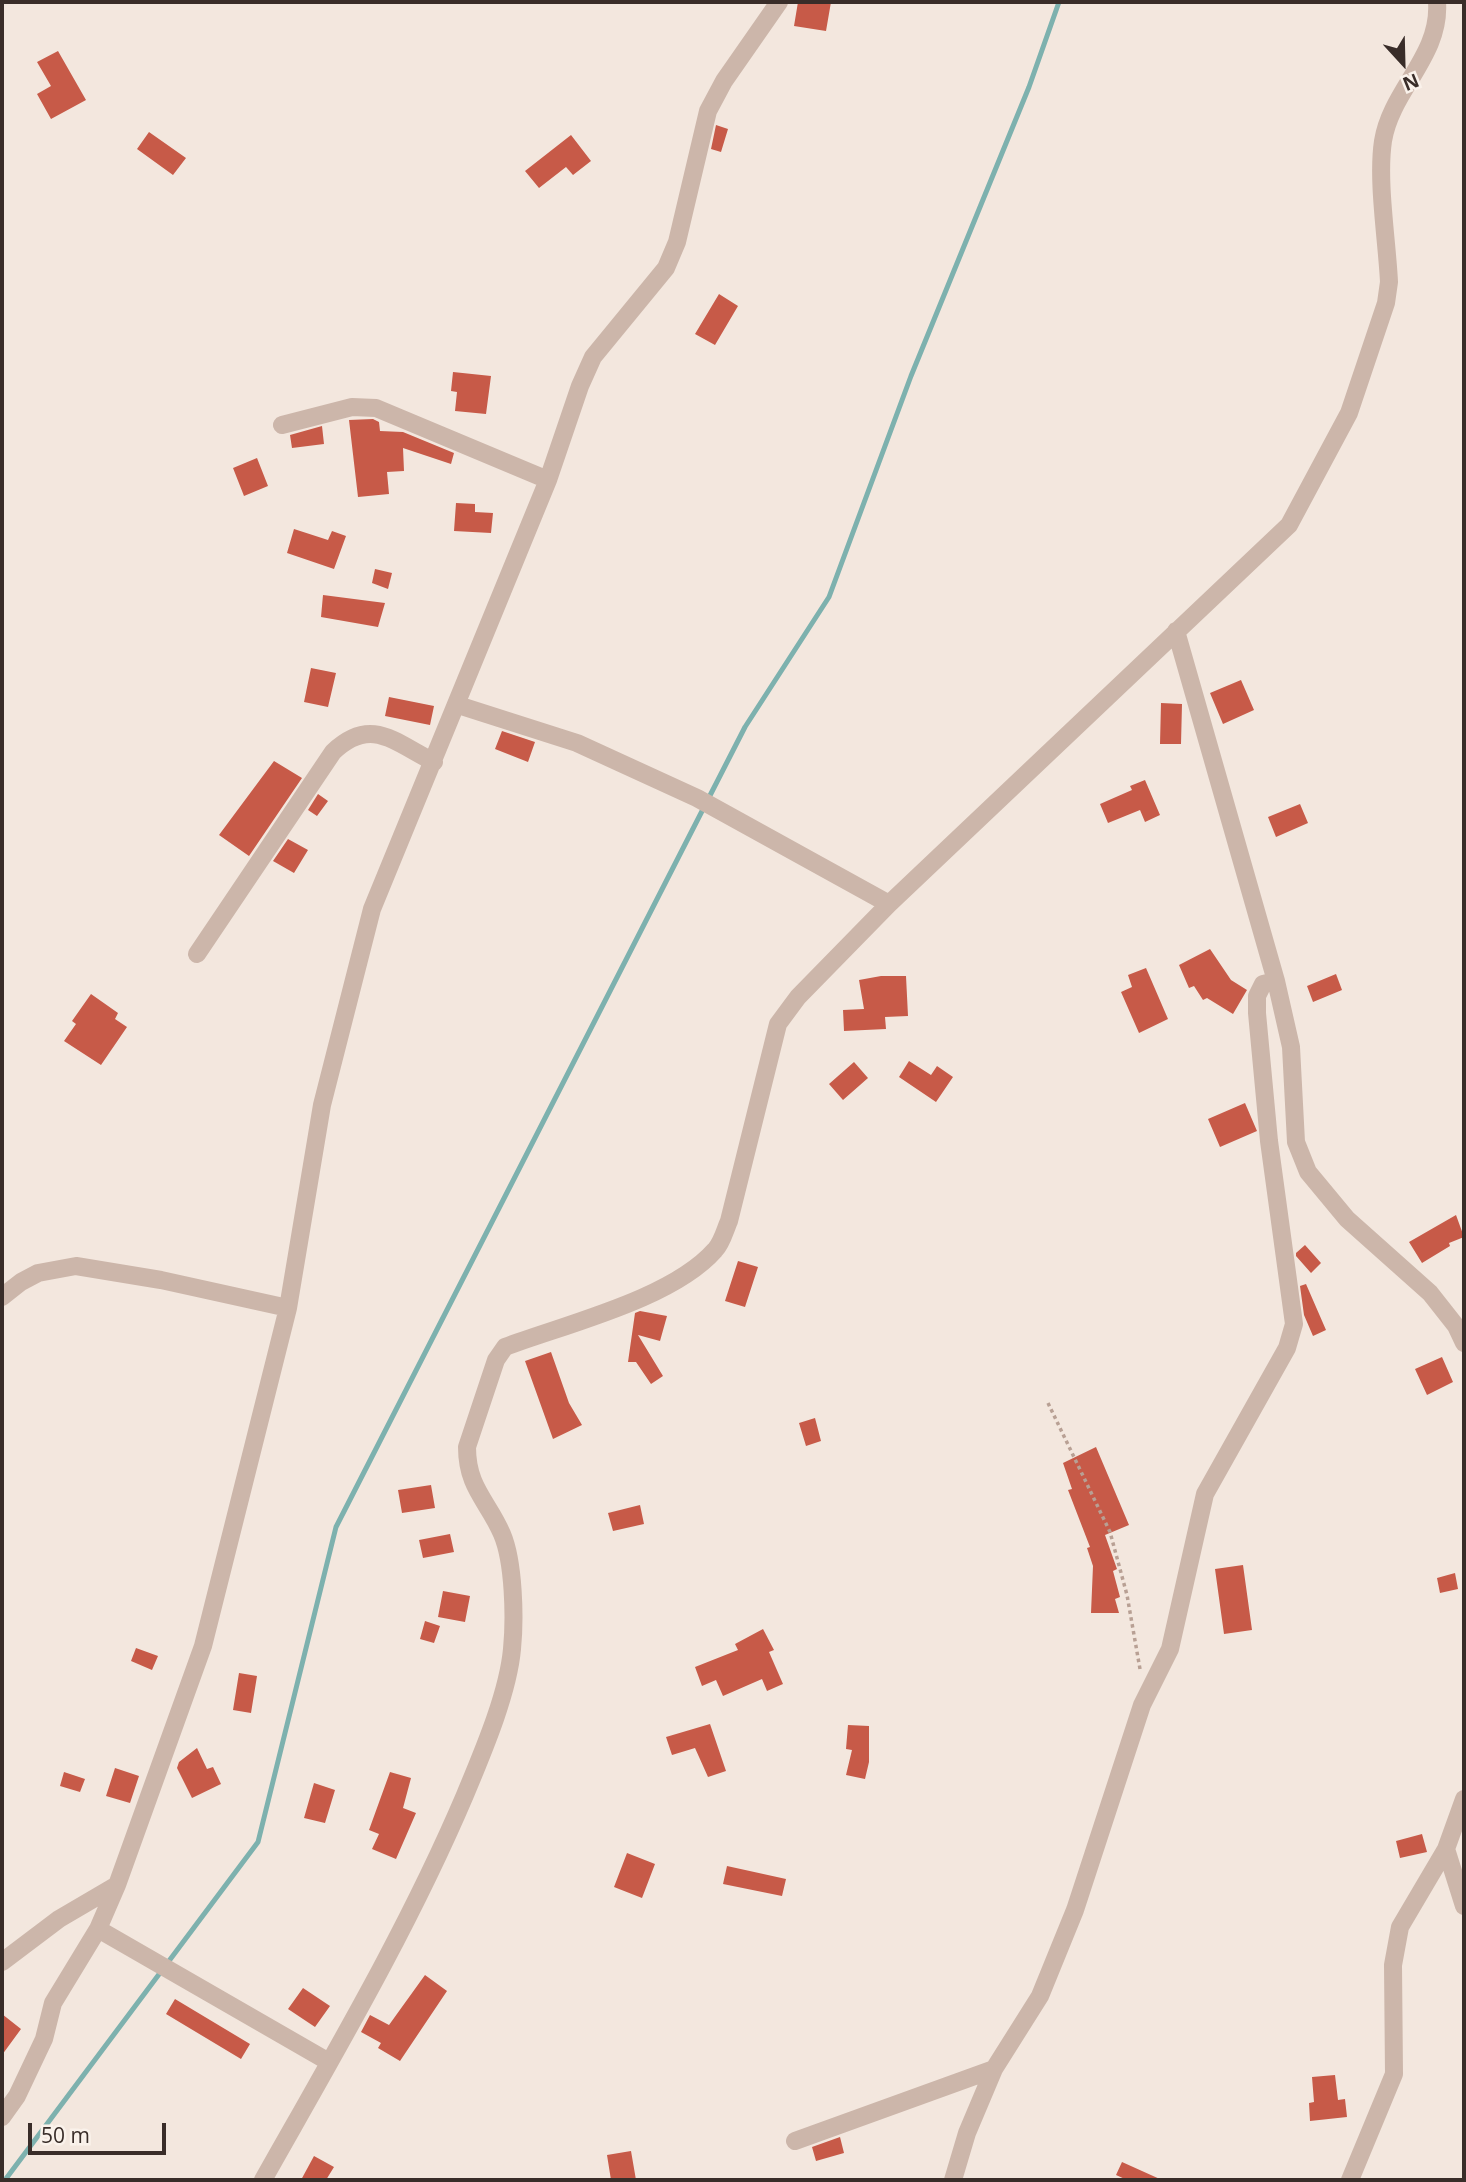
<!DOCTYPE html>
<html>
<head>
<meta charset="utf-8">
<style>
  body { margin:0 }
  #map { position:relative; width:1466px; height:2182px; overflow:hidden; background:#f3e7de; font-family:"Open Sans",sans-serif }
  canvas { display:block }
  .frame { position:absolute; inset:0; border:4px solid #392d29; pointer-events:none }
  .north { position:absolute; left:1368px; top:28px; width:70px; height:70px; -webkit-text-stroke:5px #faf2eb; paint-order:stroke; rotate:158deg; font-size:19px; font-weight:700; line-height:28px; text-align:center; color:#392d29 }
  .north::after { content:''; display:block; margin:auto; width:24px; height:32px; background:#392d29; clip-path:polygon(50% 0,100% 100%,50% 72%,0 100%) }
  .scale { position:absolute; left:28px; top:2123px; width:138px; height:32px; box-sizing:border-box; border:4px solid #392d29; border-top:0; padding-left:9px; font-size:21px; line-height:24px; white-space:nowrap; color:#392d29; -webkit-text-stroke:5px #faf2eb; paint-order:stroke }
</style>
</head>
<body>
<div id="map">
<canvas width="1466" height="2182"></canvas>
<div class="frame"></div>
<div class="north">N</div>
<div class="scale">50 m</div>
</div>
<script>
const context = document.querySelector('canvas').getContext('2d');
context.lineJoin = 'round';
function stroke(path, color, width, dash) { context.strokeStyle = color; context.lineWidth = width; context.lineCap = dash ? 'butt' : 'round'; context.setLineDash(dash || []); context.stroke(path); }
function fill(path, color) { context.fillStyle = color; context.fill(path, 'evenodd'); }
stroke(new Path2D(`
  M5 2180 258 1842 336 1527 745 727 829 597 911 376 1029 87 1059 2`), '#7db1ae', 5);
fill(new Path2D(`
  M798 2H831L826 31 794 26Z
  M58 51 86 100 51 119 37 94 51 86 37 62Z
  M716 125 728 129 721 152 711 149Z
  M149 132 186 158 173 175 137 149Z
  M571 135 591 161 573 175 566 167 539 188 525 171Z
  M719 294 738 306 715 345 695 334Z
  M453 372 491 376 486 414 455 411 457 392 451 391Z
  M373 419 379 422 380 431 403 432 454 453 451 464 403 448 404 471 387 472 389 494 358 497 349 420Z
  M322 426 324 444 292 448 290 435Z
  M257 458 268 486 244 496 233 468Z
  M456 503 475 504V512L493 513 491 533 454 531Z
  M294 529 328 540 332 531 346 536 334 569 287 553Z
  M375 569 392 573 388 589 372 583Z
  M323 595 385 603 378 627 321 617Z
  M311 668 336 673 328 707 304 702Z
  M1241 680 1254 710 1223 724 1210 693Z
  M389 697 434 706 430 725 385 716Z
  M1161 703 1182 704 1181 744H1160Z
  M502 731 535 742 528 762 495 749Z
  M274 761 302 778 249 856 219 835Z
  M1145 780 1160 815 1145 822 1140 810 1108 823 1100 804 1132 790 1130 786Z
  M318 794 328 801 317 816 308 810Z
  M1300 804 1308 823 1276 837 1268 817Z
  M288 839 308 850 294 873 273 861Z
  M1210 949 1231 980 1247 990 1233 1014 1207 998 1203 1000 1194 986 1189 988 1179 965Z
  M1146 968 1168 1019 1139 1033 1121 992 1132 987 1128 975Z
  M1336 974 1342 990 1313 1002 1307 986Z
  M881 976H906L908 1016 885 1017 886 1029 844 1031 843 1010 864 1009 859 980Z
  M91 994 118 1013 115 1019 127 1027 101 1065 64 1041 76 1024 72 1021Z
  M909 1061 931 1075 937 1066 953 1077 936 1102 899 1077Z
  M854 1062 868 1078 843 1100 829 1084Z
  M1245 1103 1257 1131 1220 1147 1208 1119Z
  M1456 1215 1464 1237 1449 1243 1450 1246 1422 1263 1409 1242Z
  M1305 1245 1321 1263 1311 1273 1296 1256V1253Z
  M738 1261 758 1267 745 1307 725 1301Z
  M1306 1284 1326 1330 1313 1336 1304 1315 1300 1286Z
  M640 1311 667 1316 660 1341 638 1335 663 1376 651 1384 636 1362H628L635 1313Z
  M551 1352 569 1403 582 1425 553 1439 525 1361Z
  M1442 1357 1453 1382 1427 1395 1415 1369Z
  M815 1418 821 1441 806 1446 799 1423Z
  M1096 1447 1129 1525 1105 1535 1117 1569 1113 1571 1120 1597 1115 1599 1119 1613H1091L1093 1566 1087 1548 1090 1547 1068 1490 1072 1489 1063 1463Z
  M431 1485 435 1508 402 1513 398 1490Z
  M640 1505 644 1524 613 1531 608 1513Z
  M450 1534 454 1552 423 1558 419 1540Z
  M1243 1565 1252 1630 1224 1634 1215 1569Z
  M1455 1573 1458 1589 1440 1593 1437 1578Z
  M443 1591 470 1596 465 1622 438 1617Z
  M425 1621 440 1626 434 1643 420 1639Z
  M763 1629 774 1650 769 1652 783 1684 767 1691 762 1679 723 1696 716 1680 702 1686 695 1667 738 1650 735 1644Z
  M136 1648 158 1656 152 1670 131 1661Z
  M239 1673 257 1676 251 1713 233 1710Z
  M710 1724 726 1771 708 1777 695 1748 672 1755 666 1737Z
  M848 1725 869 1726V1762L865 1779 846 1775 852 1750 846 1749Z
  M197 1748 207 1769 213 1767 221 1784 192 1798 177 1768 179 1762Z
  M115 1768 139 1776 130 1803 106 1796Z
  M64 1772 85 1779 80 1792 60 1786Z
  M390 1772 411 1778 403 1808 416 1813 396 1859 372 1849 379 1834 369 1830Z
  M314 1783 335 1790 325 1823 304 1818Z
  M1422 1834 1427 1852 1400 1858 1396 1841Z
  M627 1853 655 1864 642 1898 614 1887Z
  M727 1866 786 1879 782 1896 723 1884Z
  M425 1975 447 1991 400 2061 378 2048 381 2043 361 2032 370 2015 389 2025Z
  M303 1988 330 2006 315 2027 288 2009Z
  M175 1999 250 2044 241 2059 166 2014Z
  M2 2014 21 2029 2 2055Z
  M1335 2075 1338 2100 1345 2099 1347 2117 1310 2121 1309 2103 1314 2102 1312 2077Z
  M840 2137 844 2153 816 2161 812 2147Z
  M631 2151 636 2180H611L607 2155Z
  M314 2156 334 2167 326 2180H301Z
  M1122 2162 1162 2180H1127L1116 2175Z`), '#c75a48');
stroke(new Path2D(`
  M1048 1403 1110 1532 1127 1595 1140 1669`), '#b8a094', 3.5, [3.5, 3.5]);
stroke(new Path2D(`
  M282 425 352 407 376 408 548 480
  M1176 631 1276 981 1291 1047 1296 1142 1308 1172 1347 1219 1430 1293 1456 1326 1464 1343
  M458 705 577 743 697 798 889 904
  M197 954 333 752C371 716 394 742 434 762
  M2 1297 21 1282 38 1273 76 1266 161 1280 288 1308
  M1446 1849 1464 1906
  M2 1962 59 1919 117 1885
  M329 2062 98 1929 117 1885 203 1646 288 1308 322 1105 372 909 548 480 580 386 593 357 666 268 677 242 708 111 724 81 779 2
  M2 2117 17 2096 44 2039 53 2003 98 1929
  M795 2141 994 2069
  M263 2180C334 2054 408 1929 465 1795 482 1754 508 1694 512 1649 515 1619 514 1562 502 1534 488 1501 467 1488 467 1447L496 1360 505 1347C566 1324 672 1299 715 1250 722 1243 725 1230 729 1221L778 1024 798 997 889 904 1289 525 1349 413 1386 303 1389 282C1387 240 1377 181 1383 141 1391 90 1441 56 1437 2
  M953 2180 967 2133 994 2069 1040 1996 1075 1910 1142 1705 1170 1649 1205 1494 1287 1348 1294 1324 1269 1141 1257 1013V996L1263 984 1276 981
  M1350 2180 1394 2074 1393 1965 1400 1927 1446 1849 1464 1799`), '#ccb6aa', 18);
</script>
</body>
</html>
